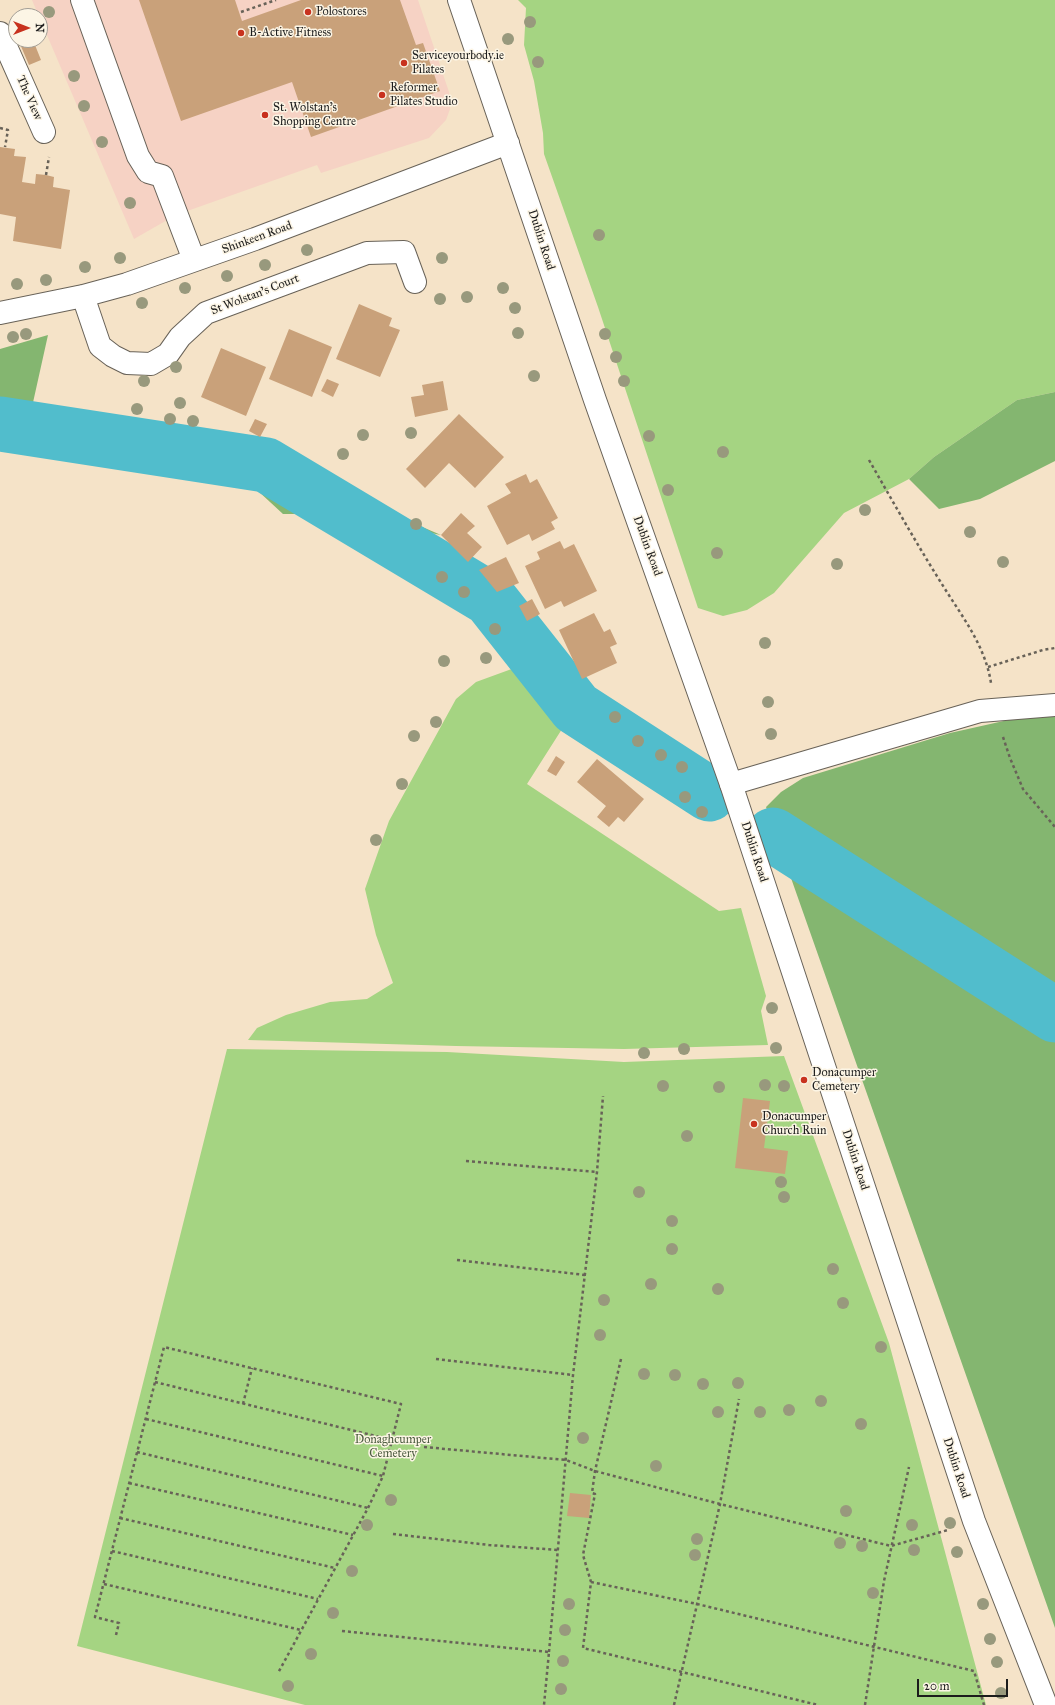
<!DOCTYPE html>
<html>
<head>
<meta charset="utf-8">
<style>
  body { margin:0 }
  #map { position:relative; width:1055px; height:1705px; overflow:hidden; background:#f5e3c8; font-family:"IM FELL Great Primer",serif }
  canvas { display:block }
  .north { position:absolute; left:8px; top:8px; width:40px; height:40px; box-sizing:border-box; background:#fcf5e5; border:1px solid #a29e95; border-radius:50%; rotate:90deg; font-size:11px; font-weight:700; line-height:16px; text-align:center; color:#1c1c1c }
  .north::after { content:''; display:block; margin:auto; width:14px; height:18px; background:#c8321e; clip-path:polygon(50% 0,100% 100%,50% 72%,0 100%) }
  .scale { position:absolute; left:917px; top:1679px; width:91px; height:18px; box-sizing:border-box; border:2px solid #1c1c1c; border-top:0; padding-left:5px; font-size:12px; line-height:14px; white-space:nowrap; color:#1c1c1c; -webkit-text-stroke:3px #fcf5e5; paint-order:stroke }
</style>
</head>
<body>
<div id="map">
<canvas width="1055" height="1705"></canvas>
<div class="north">N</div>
<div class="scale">20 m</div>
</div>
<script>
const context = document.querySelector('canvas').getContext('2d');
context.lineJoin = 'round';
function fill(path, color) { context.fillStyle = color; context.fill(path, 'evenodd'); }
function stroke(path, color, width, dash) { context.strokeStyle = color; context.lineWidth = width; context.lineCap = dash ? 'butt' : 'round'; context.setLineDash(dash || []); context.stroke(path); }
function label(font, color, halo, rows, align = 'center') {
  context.font = font + ' "IM FELL Great Primer",serif'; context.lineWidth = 3; context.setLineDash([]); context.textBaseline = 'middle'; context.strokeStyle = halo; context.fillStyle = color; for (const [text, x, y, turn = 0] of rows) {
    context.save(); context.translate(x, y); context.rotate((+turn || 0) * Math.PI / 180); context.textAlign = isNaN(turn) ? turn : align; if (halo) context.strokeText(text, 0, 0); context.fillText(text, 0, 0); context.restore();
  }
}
fill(new Path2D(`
  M32 0H418L449 92 450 109 446 120 429 138 321 173 317 165 176 215 134 239Z`), '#f6d2c4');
fill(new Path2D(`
  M518 0H1055V392L1017 400 934 457 909 479 844 513 774 593 747 610 723 616 698 608 598 307 544 154 543 133 534 81 524 45 526 8Z
  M539 659 560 680 576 707 527 784 719 911 741 908 766 996 761 1011 768 1045 624 1049 456 1046 248 1040 257 1028 286 1015 330 1002 367 999 393 983 376 935 365 889 389 821 456 699 476 682Z
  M227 1049 447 1052 624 1062 784 1056 889 1343 986 1705H305L77 1646Z`), '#a5d482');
fill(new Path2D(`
  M48 335 32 407 122 418 181 433 285 468 441 535 334 514H283L244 478 61 449 0 445V349Z
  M1055 392V461L980 499 939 509 909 479 934 457 1017 400Z
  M1055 712V1628L766 807 781 792 803 778 950 733 1035 714Z`), '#84b670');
stroke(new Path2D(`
  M0 424 266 465 490 599 576 708 709 794
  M773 835 1055 1015`), '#51bdcc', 55);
fill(new Path2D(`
  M139 0H235L242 21 301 0H400L416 45 423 43 440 91 311 137 292 82 181 121Z
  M29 40H33L41 60 29 65 20 44Z
  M0 147 15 149 14 156 26 157 22 182 35 184 36 174 46 175 54 177 53 187 70 190 61 249 13 241 16 217 0 214Z
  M359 304 392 318 389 326 400 330 380 377 336 359Z
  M289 329 332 347 312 397 269 379Z
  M221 348 266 367 246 416 201 397Z
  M327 379 339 384 333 397 321 391Z
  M443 381 448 410 415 417 411 397 424 395 422 385Z
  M459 414 504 457 475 488 449 463 425 488 406 469Z
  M255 419 267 424 260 437 249 431Z
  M526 474 530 483 537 479 558 518 551 522 555 529 532 541 529 534 507 545 487 506 511 493 505 484Z
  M461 513 475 526 467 533 482 547 468 562 441 535Z
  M560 541 564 549 574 544 597 591 564 607 561 601 545 609 525 566 540 559 537 552Z
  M506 557 519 583 497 592 479 570Z
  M532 599 540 614 527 621 519 606Z
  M594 613 604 632 610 629 617 644 610 647 617 663 582 679 559 630Z
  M556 756 565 762 556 776 547 771Z
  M597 759 644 799 624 822 618 817 609 827 597 817 606 806 577 782Z
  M743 1098 770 1101 764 1148 788 1151 785 1174 735 1168Z
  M570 1493 591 1495 589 1518 567 1516Z`), '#c9a17a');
const minor = new Path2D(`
  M82 0 138 156 148 172 162 176 194 260
  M0 33 44 132
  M83 296 100 346 113 356 127 363 151 364 168 354 180 337 206 313 367 253 404 252 415 282
  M0 313 83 296 127 284 255 239 508 143
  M731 784 980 711 1055 705`);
const major = new Path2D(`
  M459 0 595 400 731 784 974 1521 1046 1705`);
stroke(minor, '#686258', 24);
stroke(major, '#686258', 24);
stroke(new Path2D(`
  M241 12 276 0
  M0 128 8 130 5 147
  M46 175 49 157
  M869 460C892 500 915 541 940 581 960 614 985 644 991 683
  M988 667 1043 650 1055 648
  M1003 737 1010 758 1023 789 1055 827
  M466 1161 597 1172
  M457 1260 585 1275
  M436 1359 573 1375
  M621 1359 595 1471 592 1493 595 1494 583 1555 591 1582 583 1648 818 1705
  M155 1382 392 1440
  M243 1404 252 1368
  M146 1419 383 1476
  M424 1447 566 1460 595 1471 720 1504 891 1546 948 1530
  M137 1452 368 1508
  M129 1483 353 1535
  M120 1518 335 1568
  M393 1534 489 1545 558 1550
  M112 1551 318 1599
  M591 1582 697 1604 974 1671 984 1705
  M104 1584 301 1630
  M342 1631 549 1652 544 1705
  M116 1635 119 1623 95 1617 164 1347 401 1404 383 1476 368 1508 278 1673
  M549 1652 573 1375 597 1172 603 1096
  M674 1705 720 1504 739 1399
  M865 1705 884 1581 909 1467`), '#686258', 2.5, [3, 3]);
stroke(minor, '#fff', 22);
stroke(major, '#fff', 22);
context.fillStyle = '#98997d';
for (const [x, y] of [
  [49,12],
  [530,22],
  [508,39],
  [538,62],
  [74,76],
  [84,106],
  [102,142],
  [130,203],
  [599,235],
  [307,250],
  [120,258],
  [442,258],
  [265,265],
  [85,267],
  [227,276],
  [46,280],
  [17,284],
  [185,288],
  [503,288],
  [467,297],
  [440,299],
  [142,303],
  [515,308],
  [518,333],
  [26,334],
  [605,334],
  [13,337],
  [616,357],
  [176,367],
  [534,376],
  [144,381],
  [624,381],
  [180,403],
  [137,409],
  [170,419],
  [193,421],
  [411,433],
  [363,435],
  [649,436],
  [723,452],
  [343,454],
  [668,490],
  [865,510],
  [416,524],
  [970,532],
  [717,553],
  [1003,562],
  [837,564],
  [442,577],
  [464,592],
  [495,629],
  [765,643],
  [486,658],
  [444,661],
  [768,702],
  [615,717],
  [436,722],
  [771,734],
  [414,736],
  [638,741],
  [661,755],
  [682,767],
  [402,784],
  [685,797],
  [702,812],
  [376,840],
  [772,1008],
  [776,1048],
  [684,1049],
  [644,1053],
  [765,1085],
  [663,1086],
  [784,1086],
  [719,1087],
  [687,1136],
  [781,1182],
  [639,1192],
  [784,1197],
  [672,1221],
  [672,1249],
  [833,1269],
  [651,1284],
  [718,1289],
  [604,1300],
  [843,1303],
  [600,1335],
  [881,1347],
  [644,1374],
  [675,1375],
  [738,1383],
  [703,1384],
  [821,1401],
  [789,1410],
  [718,1412],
  [760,1412],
  [861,1424],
  [583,1438],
  [656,1466],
  [391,1500],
  [846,1511],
  [950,1523],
  [367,1525],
  [912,1525],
  [697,1539],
  [840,1543],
  [862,1546],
  [914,1550],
  [957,1552],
  [695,1555],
  [352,1571],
  [873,1593],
  [569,1604],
  [983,1604],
  [333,1613],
  [565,1630],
  [990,1639],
  [311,1654],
  [563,1661],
  [997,1662],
  [288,1686],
  [561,1689],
  [1001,1693]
]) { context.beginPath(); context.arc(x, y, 6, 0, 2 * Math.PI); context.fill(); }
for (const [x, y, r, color] of [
  [308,12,4,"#c8321e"],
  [241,33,4,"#c8321e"],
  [404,63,4,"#c8321e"],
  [382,95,4,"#c8321e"],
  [265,115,4,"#c8321e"],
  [804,1080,4,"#c8321e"],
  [754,1124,4,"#c8321e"]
]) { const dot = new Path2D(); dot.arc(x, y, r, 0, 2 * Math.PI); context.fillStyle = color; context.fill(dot); stroke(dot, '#fcf5e5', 1.5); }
label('12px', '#1c1c1c', '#fcf5e5', [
  ["Polostores",316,12],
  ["B-Active Fitness",249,33],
  ["Serviceyourbody.ie",412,56],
  ["Pilates",412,70],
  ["Reformer",390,88],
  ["Pilates Studio",390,102],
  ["St. Wolstan's",273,108],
  ["Shopping Centre",273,122],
  ["Donacumper",812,1073],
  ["Cemetery",812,1087],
  ["Donacumper",762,1117],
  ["Church Ruin",762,1131]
], 'left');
label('12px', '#1c1c1c', '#fcf5e5', [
  ["The View",29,98,66],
  ["Shinkeen Road",257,238,-20],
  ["Dublin Road",541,240,72],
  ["St Wolstan's Court",255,295,-21],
  ["Dublin Road",647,546,70],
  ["Dublin Road",754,852,72],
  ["Dublin Road",855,1160,72],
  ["Dublin Road",956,1468,72]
]);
label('12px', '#4c5c40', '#fcf5e5', [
  ["Donaghcumper",393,1440],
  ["Cemetery",393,1454]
]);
</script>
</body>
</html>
